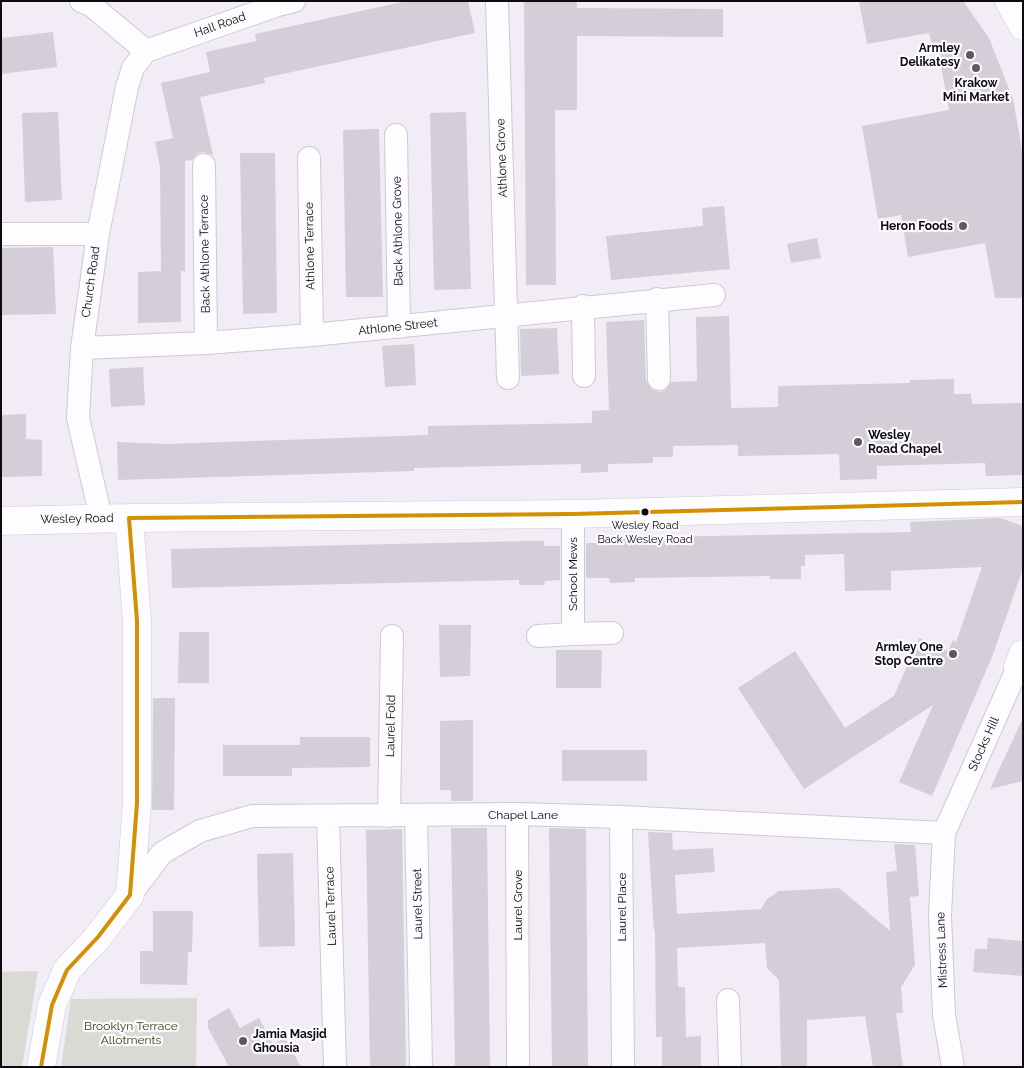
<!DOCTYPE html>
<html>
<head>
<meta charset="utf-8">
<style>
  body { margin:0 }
  #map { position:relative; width:1024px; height:1068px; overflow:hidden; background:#f2ecf7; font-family:Raleway,sans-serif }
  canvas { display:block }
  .frame { position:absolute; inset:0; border:2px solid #0d0a10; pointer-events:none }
</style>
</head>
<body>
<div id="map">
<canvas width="1024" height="1068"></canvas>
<div class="frame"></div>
</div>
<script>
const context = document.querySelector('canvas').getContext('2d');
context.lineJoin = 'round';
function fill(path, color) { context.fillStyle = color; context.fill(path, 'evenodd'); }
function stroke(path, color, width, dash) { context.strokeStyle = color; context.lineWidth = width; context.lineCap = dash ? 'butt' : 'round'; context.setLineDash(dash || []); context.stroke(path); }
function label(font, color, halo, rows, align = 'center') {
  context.font = font + ' Raleway,sans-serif'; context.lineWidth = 4.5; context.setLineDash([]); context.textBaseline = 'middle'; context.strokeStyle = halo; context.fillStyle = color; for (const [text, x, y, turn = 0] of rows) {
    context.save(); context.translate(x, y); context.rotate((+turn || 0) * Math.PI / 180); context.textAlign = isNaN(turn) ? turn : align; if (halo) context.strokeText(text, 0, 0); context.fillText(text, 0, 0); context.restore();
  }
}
fill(new Path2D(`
  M38 971 22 1067H1V972Z
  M197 998 196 1067H61L71 999Z`), '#d8dad3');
fill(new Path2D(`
  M407 1H468L475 33 264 78 265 83 200 97 213 155 203 152 197 154 192 160 185 161V271H181V322L138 323V272L161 271 160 167 155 142 173 138 161 83 210 72 206 52 256 41 255 34Z
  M524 1H577V8L723 9V37L577 36V110H555L556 285H526Z
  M859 1H963L989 38 1013 99 1023 155V298H995L985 243 908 257 901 215 878 219 862 126 949 110 938 49 933 50 929 33 867 44Z
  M53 32 57 67 1 74V38Z
  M58 112 62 200 25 202 22 113Z
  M466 112 471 289 434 290 430 113Z
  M379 129 383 297H346L343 130Z
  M240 153H275L277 313 243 314Z
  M724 206 730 269 611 280 606 236 703 226 702 208Z
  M817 238 821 258 791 263 787 244Z
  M53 247 56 314 1 315V248Z
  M729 316 731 408 778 407V386L910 383V380L954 379V394H971L972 404 1023 403V475L986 476 985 463 877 466V479L840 480 839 454 738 456V445L673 446V457H653V463L608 464V472L581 473V464L414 468V471L118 480 117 442 166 444 428 435V426L592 423V411L609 410 606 322 644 320 646 380 652 390 660 392 666 390 671 382 697 381 696 317Z
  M557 328 559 374 521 376 520 329Z
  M414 344 416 385 385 387 382 346Z
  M143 367 145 405 111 407 109 369Z
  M26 414V439L42 440V476L1 477V415Z
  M1000 518 1023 526V569L992 657 932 796 899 782 933 705 804 789 738 688 795 651 845 728 894 696 919 638 948 651 953 640 956 642 982 567 891 571V590L845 591 844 554 805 555V566H801V579H770V576L635 578V582L610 583 609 578H586V545L587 543H608L609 538 911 532 910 522Z
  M529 541H544V546H560V580L545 581 544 585H519V580L172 588 171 549Z
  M439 625H471L470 676 440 677Z
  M179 632H209V683H178Z
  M556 650H602L601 688H556Z
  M153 698H175L174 810H152Z
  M1023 718V781L990 789Z
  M473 720V801H451V790H440V721Z
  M300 737H370V767L292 768V776H223V745H300Z
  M562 750H647V781H562Z
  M451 828H487L490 1067H455Z
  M549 828 586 829 588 1067H552Z
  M402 829 406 1067H370L366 830Z
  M648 832 672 833 673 850 713 848 715 872 675 875 677 914 761 909 767 899 779 891 839 888 890 931 886 872 897 871 894 844 915 845 919 896 910 897 915 965 901 987 903 1013H896L903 1067H873L865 1016 807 1020V1067H781L779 980 767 968 765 943 677 948 678 987H685L686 1037 701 1036V1067H662V1037H656L655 931H654Z
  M293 853 295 946 259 947 257 854Z
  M153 911H193L192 952H188L187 985 140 984V951H153Z
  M988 938 1023 941V976L973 972 975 949H987Z
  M229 1008 240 1028 259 1018 273 1044 285 1038 301 1067H229L208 1028V1020Z`), '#d4ced8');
const street = new Path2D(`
  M81 1 91 5 146 51
  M497 1 508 378
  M146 51 278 5 294 1
  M396 135 399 327
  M309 158 312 335
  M204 165 206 343
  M1 234H98
  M657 299 659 379
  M583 306 584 376
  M82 348 206 343 312 335 714 295
  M573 514V634L612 633
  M101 518 78 418 82 348 98 234 127 87 133 68 146 51
  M538 636 573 634
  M517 814 518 1067
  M416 815 421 1067
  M389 816 392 636
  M328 817 335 1067
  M621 817 623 1067
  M130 895 162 853 200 831 252 816 517 814 621 817 944 833
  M728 1000 730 1067
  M953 1067 944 1015 940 915 944 833 1018 667`);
const secondary = new Path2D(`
  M1009 1 1023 26
  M1 521 129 518 573 514 1023 502
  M1023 654 1018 667 1023 669
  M41 1067 52 1005 67 970 98 937 130 895 137 803V621L129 518`);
stroke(street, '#cec9d2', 24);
stroke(secondary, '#cec9d2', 29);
stroke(street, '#fdfcfe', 22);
stroke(secondary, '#fdfcfe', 28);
stroke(new Path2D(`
  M129 518 573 514 1023 502
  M129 518 137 621V803L130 895
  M41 1067 52 1005 67 970 98 937 130 895`), '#d48f02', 4);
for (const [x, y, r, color] of [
  [970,55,5,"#5d5961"],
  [976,68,5,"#5d5961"],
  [963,226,5,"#5d5961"],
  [858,442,5,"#5d5961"],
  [645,512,4.5,"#0d0a10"],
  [953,654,5,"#5d5961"],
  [243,1041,5,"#5d5961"]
]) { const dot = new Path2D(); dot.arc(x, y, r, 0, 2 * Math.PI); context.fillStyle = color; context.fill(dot); stroke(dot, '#fcfafd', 2); }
label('11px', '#0d0a10', '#fcfafd', [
  ["Wesley Road",645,526],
  ["Back Wesley Road",645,540]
]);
label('12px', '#0d0a10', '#fcfafd', [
  ["Hall Road",220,25,-19],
  ["Athlone Grove",502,158,-92],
  ["Back Athlone Grove",398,231,-91],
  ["Athlone Terrace",310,246,-91],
  ["Back Athlone Terrace",205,254,-91],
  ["Church Road",91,282,-82],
  ["Athlone Street",398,327,-6],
  ["Wesley Road",77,519,-1],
  ["School Mews",573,574,-90],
  ["Laurel Fold",391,726,-89],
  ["Stocks Hill",984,744,-66],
  ["Chapel Lane",523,815],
  ["Laurel Street",418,904,-91],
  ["Laurel Grove",518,905,-90],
  ["Laurel Terrace",331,906,-92],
  ["Laurel Place",622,907,-90],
  ["Mistress Lane",942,950,-92]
]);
label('bold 12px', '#0d0a10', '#fcfafd', [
  ["Armley",960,48],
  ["Delikatesy",960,62],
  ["Krakow",976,83,"center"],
  ["Mini Market",976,97,"center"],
  ["Heron Foods",953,226],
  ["Wesley",868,435,"left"],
  ["Road Chapel",868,449,"left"],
  ["Armley One",943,647],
  ["Stop Centre",943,661],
  ["Jamia Masjid",253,1034,"left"],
  ["Ghousia",253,1048,"left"]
], 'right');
label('12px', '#354314', '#fcfafd', [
  ["Brooklyn Terrace",131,1026],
  ["Allotments",131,1040]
]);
</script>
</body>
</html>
